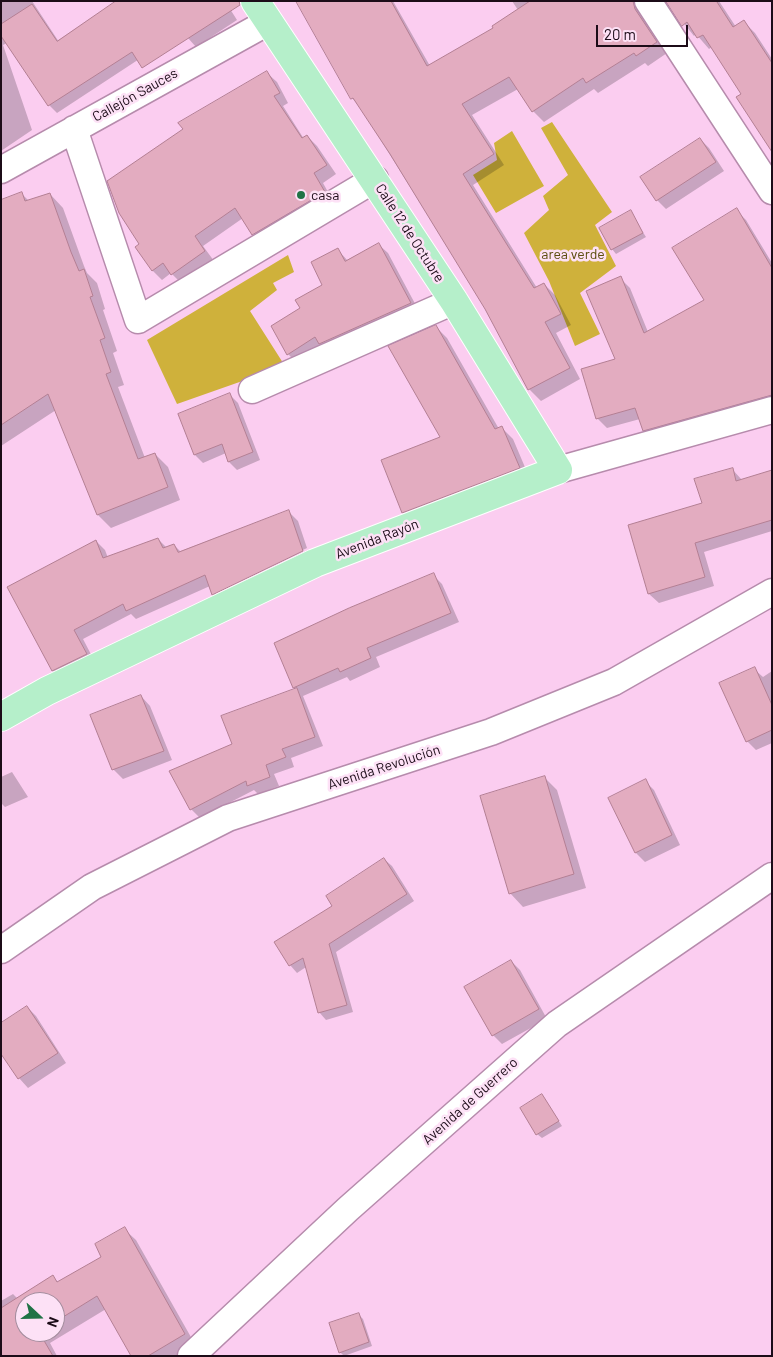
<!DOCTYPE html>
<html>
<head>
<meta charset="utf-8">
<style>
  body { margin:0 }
  #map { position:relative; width:773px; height:1357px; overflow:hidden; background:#fbcdf0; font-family:Barlow,sans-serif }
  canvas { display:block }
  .frame { position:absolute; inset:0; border:2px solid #1c0c18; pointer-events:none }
  .north { position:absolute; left:15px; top:1292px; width:50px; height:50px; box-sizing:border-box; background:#fde1f6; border:1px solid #a38c9d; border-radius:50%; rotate:111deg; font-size:14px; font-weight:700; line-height:20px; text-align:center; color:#1c0c18 }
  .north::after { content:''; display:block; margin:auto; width:18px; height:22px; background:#207346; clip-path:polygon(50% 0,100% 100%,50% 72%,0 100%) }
  .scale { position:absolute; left:596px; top:25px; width:92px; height:22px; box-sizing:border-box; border:2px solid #1c0c18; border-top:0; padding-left:6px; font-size:15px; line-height:18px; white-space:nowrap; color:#1c0c18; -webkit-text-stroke:4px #fde1f6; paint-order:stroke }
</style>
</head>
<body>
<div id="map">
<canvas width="773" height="1357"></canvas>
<div class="frame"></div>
<div class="north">N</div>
<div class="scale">20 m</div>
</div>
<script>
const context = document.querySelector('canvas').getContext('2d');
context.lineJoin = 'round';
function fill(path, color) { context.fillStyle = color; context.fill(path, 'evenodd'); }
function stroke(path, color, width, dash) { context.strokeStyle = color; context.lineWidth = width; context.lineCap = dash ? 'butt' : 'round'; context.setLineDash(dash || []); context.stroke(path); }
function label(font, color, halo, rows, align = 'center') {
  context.font = font + ' Barlow,sans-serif'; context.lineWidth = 5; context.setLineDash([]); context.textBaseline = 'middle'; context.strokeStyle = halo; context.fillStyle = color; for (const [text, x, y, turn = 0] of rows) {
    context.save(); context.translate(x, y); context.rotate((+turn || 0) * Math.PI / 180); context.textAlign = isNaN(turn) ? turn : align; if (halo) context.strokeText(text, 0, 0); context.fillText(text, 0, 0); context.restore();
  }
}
fill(new Path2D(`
  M552 122 612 212 595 225 616 266 580 293 600 334 575 346 549 281 524 233 549 210 543 196 568 175 541 128Z
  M512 131 544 186 496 213 473 175 497 160 494 143Z
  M288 255 294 272 273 283 277 290 250 311 285 366 177 404 147 340Z`), '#cfb13b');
fill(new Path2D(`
  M1 1H32L59 42 153 50 57 113 49 105 7 43 3 45 32 130 1 151Z
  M166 1H225L237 20 196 47 188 38Z
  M313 1H393L430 66 495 28 518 10 512 1H649L667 53 648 66 645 63 598 93 594 89 544 122 533 111 518 89 472 115 504 165 473 185 537 288 544 284 555 295 571 325 556 333 580 379 541 401 530 390 486 308 360 107 352 98Z
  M666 1H719L736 27 744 22 755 33 772 59V148L743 94 712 47 709 49 696 34 694 36Z
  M267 73 277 82 288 103 283 106 304 139 307 136 317 146 336 174 323 183 333 201 263 243 243 218 203 246 214 261 181 283 171 273 162 280 152 270 141 244Z
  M700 139 709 148 724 171 666 209 657 200Z
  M22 194 29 201 50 194 63 208 84 266 87 273 97 283 105 309 103 310 117 351 113 353 124 385 118 387 145 458 155 454 168 467 180 500 111 528 98 515 56 410 1 446V279Z
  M736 210 746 220 772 263V407L654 440 644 430 640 419 607 428 597 418 617 359 620 278 630 288 648 332 705 301Z
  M630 212 646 237 616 254 612 249Z
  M378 244 388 253 420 313 297 363 288 354 302 309 324 285 338 250 348 261Z
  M436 327 447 338 499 429 502 428 513 439 530 479 414 523 403 512 442 437Z
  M230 395 238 403 260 460 237 470 229 462 226 453 203 463 195 455Z
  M732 469 742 480 772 471V531L704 552 714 586 659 603 649 594 630 526 703 504Z
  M289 512 298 521 307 548 216 592V594L308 550 312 560 222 603 213 594 210 586 136 619 131 614 83 639 96 664 62 680 53 671 8 587 96 541 105 550 108 558 158 539 167 548 174 545 181 552Z
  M433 575 442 584 459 622 376 657 380 667 350 681 347 677 303 696 323 746 291 758 294 767 274 774 279 786 258 794 254 790 200 818 191 809 233 745 297 690 294 687Z
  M754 669 763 677 772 671V743L756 750 747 741Z
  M141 696 150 706 172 760 123 779 113 769Z
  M12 772 28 797 5 807 1 803V777Z
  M544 777 557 790 586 888 523 907 510 893Z
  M645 781 654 790 680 845 645 862 636 853 610 798Z
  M384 859 392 866 414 901 336 952 353 1012 326 1020 319 1012 306 967 297 973 290 965 334 907Z
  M511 961 520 970 547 1019 502 1044 493 1035Z
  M27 1007 36 1016 66 1063 28 1088 19 1078 1 1052Z
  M542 1095 562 1126 542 1138 537 1134Z
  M124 1229 136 1240 196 1346 178 1356H133L106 1309 50 1343 57 1356H1V1301L13 1294 18 1299 53 1277 59 1283 103 1257ZM25 1302H55V1332H25Z
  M358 1314 363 1319 372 1346 344 1356 340 1352Z`), '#0003');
const building = new Path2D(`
  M116 1H239L240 5 142 68 132 52 48 106 1 36V24L32 4 57 41Z
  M296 1H391L427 66 493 28 492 26 530 1H633L635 9 657 42 636 56 634 53 586 83 583 78 532 112 509 77 462 104 494 154 463 174 534 288 544 283 561 314 545 322 570 368 528 390 485 309 390 154 353 98 351 99Z
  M666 1H719L717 2 733 27 744 20 772 63V152L736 97 741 94 703 35 697 38 687 22 682 26Z
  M267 71 280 93 274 96 302 138 307 135 327 165 314 173 325 192 252 235 235 208 195 236 205 251 171 275 163 263 152 271 135 247 139 244 119 213 107 181 183 129 178 123Z
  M700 138 716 162 656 201 640 177Z
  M22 192 25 201 50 193 71 252 79 271 84 269 93 296 90 297 105 338 100 340 111 372 106 374 138 459 155 453 168 487 97 515 48 394 1 425V200Z
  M737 208 772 268V395L643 431 635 408 596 419 581 369 615 359 586 291 621 276 644 333 704 300 672 248Z
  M631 210 643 233 611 250 599 228Z
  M379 243 411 303 319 344 315 337 287 355 271 326 300 308 295 300 322 285 311 262 338 248 345 261Z
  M436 325 495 429 502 426 520 468 402 513 381 460 440 437 388 346Z
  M230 393 253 452 228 462 222 444 194 455 178 414Z
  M733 468 736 481 772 470V520L695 543 705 577 648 594 628 525 702 503 694 479Z
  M289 510 303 551 212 595 205 575 126 611 123 604 74 630 87 654 52 671 7 587 96 540 103 558 158 538 163 548 174 544 178 552Z
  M434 573 451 613 367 648 371 658 340 672 338 668 293 688 274 643 349 608Z
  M755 667 772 705V730L746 742 719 683Z
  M297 688 315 737 282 749 286 757 266 765 270 777 247 786 246 781 190 810 169 771 232 744 221 716Z
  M141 695 164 751 112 770 90 715Z
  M545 776 574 874 509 894 480 796Z
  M646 779 672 835 635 853 608 798Z
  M384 858 407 894 329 944 347 1005 318 1013 303 958 289 966 274 942 332 906 326 896Z
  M511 960 539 1009 492 1036 464 987Z
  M27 1006 58 1053 18 1079 1 1054V1023Z
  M542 1094 559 1121 536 1135 520 1108Z
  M125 1227 185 1334 148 1356H131L97 1296 55 1322V1302H25V1332H39L53 1356H1V1308L53 1275 57 1282 101 1257 95 1244Z
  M359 1313 369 1342 339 1353 329 1323Z`);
fill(building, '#e3acc0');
stroke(building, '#b37f93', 1);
const minor = new Path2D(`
  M648 1 772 191
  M74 129 138 320 375 179
  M1 170 268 22
  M252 390 454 301
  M558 470 772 410
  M1 950 92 887 228 818 491 732 614 682 772 592
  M191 1356 348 1209 557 1024 772 876`);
const primary = new Path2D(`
  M1 717 47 691 315 563 558 470 454 301 255 1`);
stroke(minor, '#b68bac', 29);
stroke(primary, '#fff', 30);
stroke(minor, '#fff', 26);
stroke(primary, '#b5efca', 28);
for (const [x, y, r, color] of [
  [301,195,5,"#207346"]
]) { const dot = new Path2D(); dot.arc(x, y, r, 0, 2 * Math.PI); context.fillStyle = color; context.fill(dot); stroke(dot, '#fde1f6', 2); }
label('14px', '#1c0c18', '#fde1f6', [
  ["Callejón Sauces",135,95,-29],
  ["Calle 12 de Octubre",410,233,57],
  ["Avenida Rayón",377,539,-21],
  ["Avenida Revolución",384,767,-18],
  ["Avenida de Guerrero",470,1101,-42]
]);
label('14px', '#1c0c18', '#fde1f6', [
  ["casa",311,195]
], 'left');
label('14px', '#5b4d0f', '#fde1f6', [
  ["area verde",573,254]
]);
</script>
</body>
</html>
